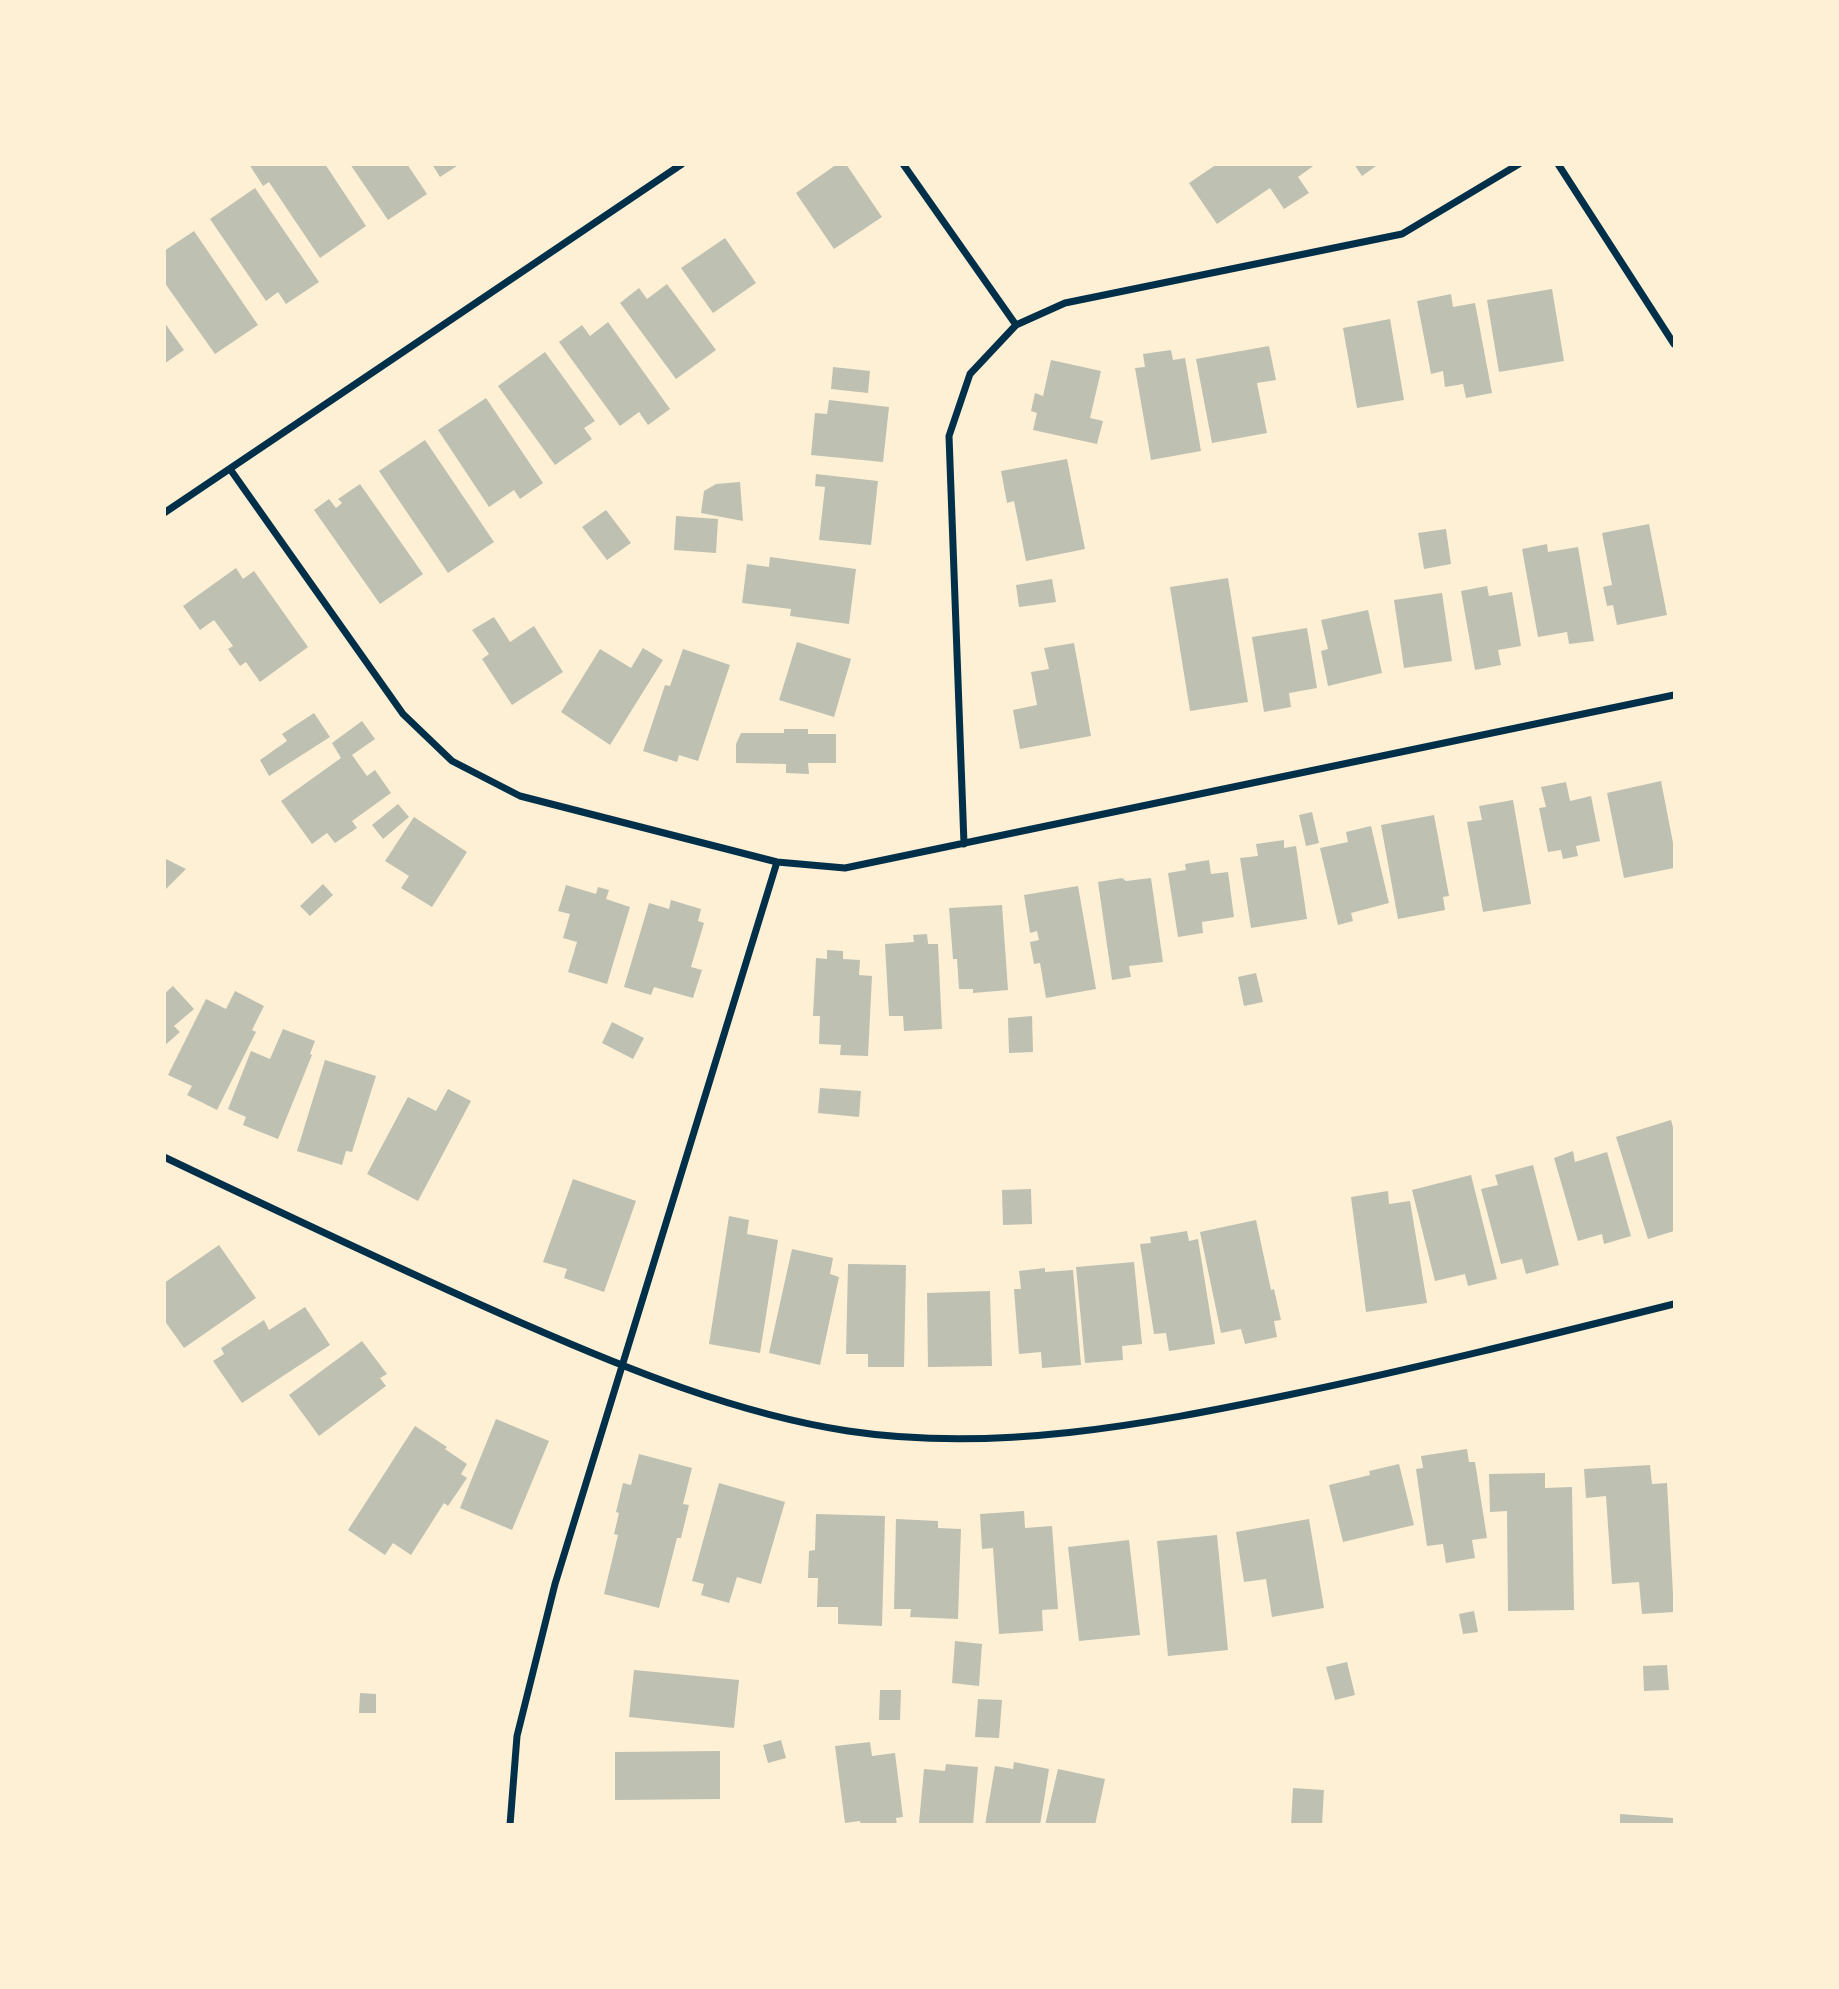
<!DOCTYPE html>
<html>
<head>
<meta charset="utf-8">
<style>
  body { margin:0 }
  #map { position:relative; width:1839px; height:1989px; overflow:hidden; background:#fdf0d5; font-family:"Fira Sans Condensed",sans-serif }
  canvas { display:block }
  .frame { position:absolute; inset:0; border:166px solid #fdf0d5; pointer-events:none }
</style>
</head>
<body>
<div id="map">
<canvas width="1839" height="1989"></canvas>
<div class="frame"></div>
</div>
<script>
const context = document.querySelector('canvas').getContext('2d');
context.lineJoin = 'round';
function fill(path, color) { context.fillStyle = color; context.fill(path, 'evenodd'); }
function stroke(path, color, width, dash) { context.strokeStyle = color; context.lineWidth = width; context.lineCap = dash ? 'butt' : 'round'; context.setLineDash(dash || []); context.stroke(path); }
fill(new Path2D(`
  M249 164H325L366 226 320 258 269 182 263 186Z
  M350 164H407L427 194 388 220Z
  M432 164H460L440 177Z
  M837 164H846L882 217 834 249 796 193Z
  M1217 164H1316L1298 177 1309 193 1284 209 1270 188 1217 224 1189 183Z
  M1354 164H1379L1362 176Z
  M255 188 319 282 286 304 278 292 266 301 210 219Z
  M194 231 258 325 215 354 164 282V251Z
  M725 238 756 283 713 313 681 268Z
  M667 284 716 350 676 379 620 303 639 288 647 299Z
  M1552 289 1564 361 1499 372 1487 300Z
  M1451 294 1453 307 1475 303 1492 393 1466 398 1463 384 1445 387 1443 371 1431 374 1417 301Z
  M1390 319 1404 400 1357 408 1343 328Z
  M164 322 184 350 164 364Z
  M608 322 670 409 648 425 639 412 620 426 559 342 582 325 590 336Z
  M1269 346 1276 380 1257 383 1267 433 1212 443 1196 359Z
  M1171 350 1173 360 1185 358 1201 451 1151 460 1135 368 1145 367 1143 354Z
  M545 352 595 421 584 428 592 439 555 465 498 386Z
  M1051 360 1101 371 1090 418 1103 421 1097 444 1033 430 1037 413 1031 411 1035 393 1043 396Z
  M833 367 870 371 868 393 831 389Z
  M486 398 543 483 520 499 514 490 489 507 438 430Z
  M829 400 889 407 883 462 811 455 815 413 827 414Z
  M425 440 494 542 448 573 379 471Z
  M1067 459 1085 549 1026 561 1014 501 1007 503 1001 471Z
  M816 474 878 481 871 545 819 540 825 487 815 486Z
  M740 482 743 521 701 513 704 491 716 484Z
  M360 484 423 574 380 604 314 510 329 499 336 508 342 503 338 499Z
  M606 510 631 543 607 560 582 527Z
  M676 516 718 519 716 553 674 550Z
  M1649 524 1667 615 1617 625 1613 605 1607 606 1603 587 1612 585 1602 533Z
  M1446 529 1451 564 1424 569 1418 533Z
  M1547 544 1548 552 1578 547 1594 641 1569 644 1567 632 1538 637 1522 549Z
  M770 557 856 569 849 624 790 616 791 609 742 603 747 564 769 567Z
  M236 568 243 579 254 571 308 647 260 682 246 662 240 666 228 649 233 646 214 620 200 630 183 606Z
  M1228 578 1248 702 1190 711 1170 587Z
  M1052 579 1056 602 1019 607 1016 585Z
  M1487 586 1489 596 1512 592 1521 646 1498 650 1501 665 1475 670 1461 591Z
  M1442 593 1452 661 1404 668 1394 600Z
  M1368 610 1382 673 1328 686 1321 651 1328 649 1321 620Z
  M494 617 510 642 534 626 563 672 512 705 482 659 489 654 472 630Z
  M1307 628 1317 688 1289 693 1291 707 1264 712 1252 637Z
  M797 642 851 659 834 717 779 700Z
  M1074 643 1091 736 1020 749 1013 710 1037 705 1031 672 1049 669 1044 648Z
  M643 648 663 660 610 745 561 712 600 649 631 668Z
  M683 649 730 665 698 761 679 755 677 762 643 751 665 685 670 686Z
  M314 713 330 737 269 776 260 760 287 741 282 734Z
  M362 721 375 739 352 755 367 776 375 770 391 793 352 821 357 828 335 843 327 833 312 844 281 801 341 758 332 743Z
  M784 729H808V734H836V763H808L809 774 786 773V764L736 763V744L741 733H784Z
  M1661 781 1674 848V868L1624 878 1607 793Z
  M1566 782 1570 801 1591 796 1600 841 1576 846 1578 856 1563 859 1561 850 1548 852 1539 808 1546 807 1541 787Z
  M1513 800 1531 904 1483 912 1467 822 1482 820 1479 806Z
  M398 804 409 817 383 839 372 825Z
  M1312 812 1319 843 1306 846 1299 815Z
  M1434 815 1449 896 1443 897 1445 910 1398 919 1381 825Z
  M414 817 467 852 432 907 401 888 409 876 385 861Z
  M1371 826 1389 903 1351 913 1353 921 1338 925 1320 848 1348 842 1346 832Z
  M1284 840V848L1296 846 1307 919 1251 928 1240 858 1258 856 1256 844Z
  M164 858 186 869 164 891Z
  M1209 860 1211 874 1228 872 1234 917 1202 922 1203 933 1178 937 1168 873 1186 870 1185 864Z
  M1122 878 1126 881 1151 878 1163 962 1129 966 1131 977 1112 980 1098 882Z
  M323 884 333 895 310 916 300 906Z
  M566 885 596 894 598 887 609 890 606 899 630 907 607 984 568 972 577 942 563 938 570 914 558 911Z
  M1078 886 1096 989 1046 998 1040 963 1034 964 1030 942 1039 940 1037 931 1030 933 1024 895Z
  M671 900 701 909 698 921 704 923 691 967 702 970 693 998 654 987 651 995 624 987 649 903 669 909Z
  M1002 905 1008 990 973 993V989H959L957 959H953L949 908Z
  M927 934 928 944H938L942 1029 904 1031 903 1016H889L885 944 914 942 913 935Z
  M827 950 843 951V959L860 960 859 975 872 976 868 1056 840 1055 841 1045 819 1044 820 1016H813L816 958 827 959Z
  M1256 973 1263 1002 1244 1006 1238 977Z
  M173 986 194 1009 174 1026 180 1032 164 1046V994Z
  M235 991 264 1006 252 1030 256 1032 217 1110 187 1095 192 1086 168 1075 206 999 226 1009Z
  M1032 1016 1033 1052 1009 1053 1008 1018Z
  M612 1022 644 1038 633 1059 602 1043Z
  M283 1029 315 1041 310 1054 312 1055 278 1139 243 1125 246 1117 228 1109 251 1051 270 1059Z
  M325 1060 376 1076 352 1152 346 1151 342 1165 297 1151Z
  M820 1088 861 1091 859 1117 818 1113Z
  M448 1089 471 1101 418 1201 367 1174 408 1097 436 1111Z
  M1671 1120 1674 1131V1231L1648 1239 1616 1137Z
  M1573 1151 1575 1162 1607 1152 1631 1236 1604 1244 1602 1234 1578 1241 1554 1158Z
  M1533 1165 1559 1265 1526 1274 1522 1259 1501 1264 1481 1189 1498 1185 1495 1175Z
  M1471 1175 1497 1279 1468 1286 1465 1274 1435 1281 1412 1190Z
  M573 1179 636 1201 604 1292 564 1278 567 1269 543 1262Z
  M1031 1189 1032 1224 1003 1225 1002 1190Z
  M1388 1191 1389 1204 1410 1201 1427 1303 1366 1312 1351 1197Z
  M729 1216 749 1220 747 1234 778 1240 760 1353 709 1344Z
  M1256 1220 1271 1290 1274 1289 1281 1320 1274 1321 1277 1337 1245 1344 1241 1329 1221 1333 1200 1232Z
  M1187 1231 1189 1241 1198 1239 1215 1344 1169 1351 1166 1333 1154 1334 1140 1244 1151 1243 1150 1237Z
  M219 1245 256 1298 184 1348 164 1320V1283Z
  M792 1249 833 1258 830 1274 839 1277 820 1365 769 1353Z
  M1134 1262 1142 1344 1122 1346 1123 1360 1085 1363 1076 1267Z
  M848 1264 906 1265 904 1367H868V1354H846Z
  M1045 1268V1272L1073 1270 1081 1365 1042 1368 1041 1352 1019 1354 1014 1289H1021L1019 1271Z
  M990 1291 992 1366 928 1367 927 1293Z
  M305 1307 330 1345 242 1403 213 1361 224 1354 221 1348 264 1320 269 1330Z
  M362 1341 387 1374 380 1378 386 1386 319 1436 289 1395Z
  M496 1419 549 1441 512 1530 460 1508Z
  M415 1426 447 1447 445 1449 467 1464 461 1474 467 1478 448 1506 444 1503 411 1555 393 1543 385 1555 348 1530Z
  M1467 1449 1469 1462H1475L1487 1538 1472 1540 1475 1558 1446 1563 1443 1544 1427 1546 1416 1469 1423 1468 1421 1456Z
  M639 1454 692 1468 683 1504 689 1505 681 1538H677L659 1608 604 1594 618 1535 614 1534 619 1513 616 1512 623 1483 631 1485Z
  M1399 1464 1414 1525 1343 1542 1329 1485 1370 1475 1369 1471Z
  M1650 1465 1652 1484 1667 1483 1674 1612 1642 1614 1639 1582 1612 1584 1606 1496 1586 1498 1584 1469Z
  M1545 1473V1488L1572 1487 1574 1610 1508 1611 1507 1511 1490 1512 1489 1474Z
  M719 1483 785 1502 761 1584 737 1577 729 1603 701 1595 704 1584 692 1581Z
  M1024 1511 1025 1528 1052 1526 1058 1609 1042 1610 1043 1631 999 1634 993 1548 982 1549 980 1514Z
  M816 1514 885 1516 882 1626 838 1624V1607H817L818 1578H808L809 1551 815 1550Z
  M896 1519 938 1521V1528L961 1529 958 1619 910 1617 911 1609H894Z
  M1309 1519 1324 1608 1272 1617 1266 1579 1244 1582 1236 1532Z
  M1217 1535 1228 1650 1168 1656 1157 1541Z
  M1129 1540 1140 1635 1079 1641 1068 1547Z
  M1474 1611 1478 1632 1463 1634 1459 1614Z
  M955 1641 982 1644 979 1686 952 1683Z
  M1347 1662 1355 1695 1335 1700 1326 1667Z
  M1667 1665 1669 1690 1644 1691 1643 1666Z
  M634 1670 739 1680 734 1728 629 1717Z
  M880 1690H901L900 1720H879Z
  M360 1693 376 1694V1713H359Z
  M978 1699 1002 1700 999 1738 975 1737Z
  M781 1740 786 1758 768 1763 763 1745Z
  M870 1742 872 1756 895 1753 903 1817 896 1818 897 1825H861L860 1821 845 1823 835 1746Z
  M720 1751V1799L615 1800V1752Z
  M1014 1762 1049 1769 1040 1825H985L995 1766 1013 1769Z
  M946 1764 978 1767 973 1825 919 1823 924 1769 945 1771Z
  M1058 1769 1105 1779 1095 1825H1045Z
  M1293 1788 1324 1790 1322 1825H1291Z
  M1620 1814 1673 1818V1825H1620Z`), '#bec0b2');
stroke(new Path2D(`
  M903 164 1016 325
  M1558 164 1674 344
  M230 469 403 714 452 761 520 796 777 862 845 868 1674 695
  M164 513 682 164
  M964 844 949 436 970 374 1016 325 1065 303 1402 234 1519 164
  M164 1157C284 1214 403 1271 524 1324 627 1369 737 1414 848 1431 995 1453 1144 1425 1288 1395 1418 1368 1546 1336 1674 1304
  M510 1825 517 1736 555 1584 777 862`), '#003049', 7);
</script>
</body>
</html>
